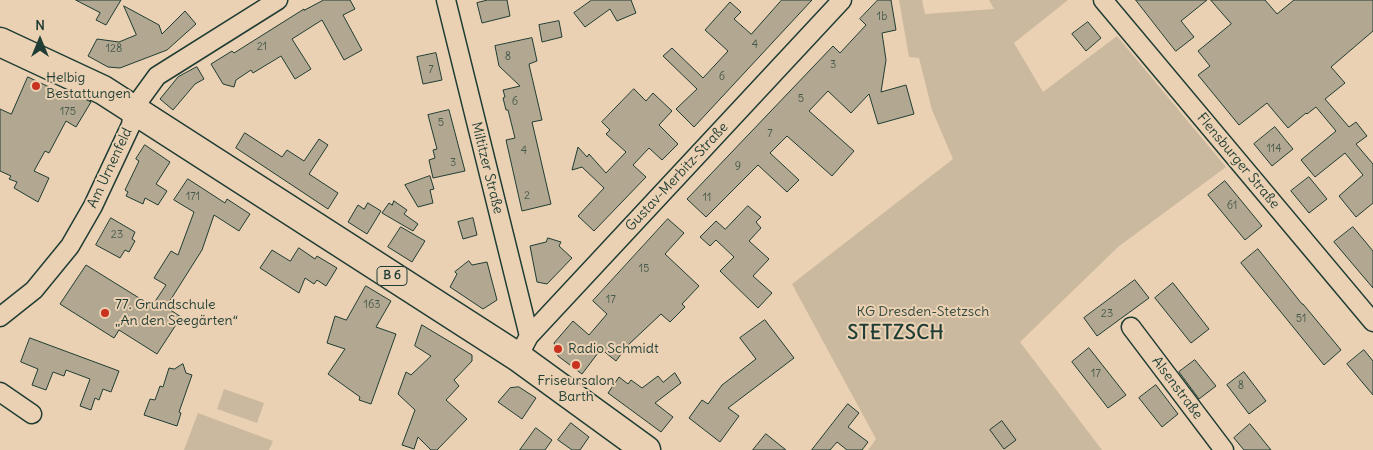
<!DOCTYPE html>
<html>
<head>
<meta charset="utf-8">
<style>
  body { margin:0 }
  #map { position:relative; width:1373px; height:450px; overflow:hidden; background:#ebd1b3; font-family:Delius,sans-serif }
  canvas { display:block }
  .north { position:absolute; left:15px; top:15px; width:50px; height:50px; -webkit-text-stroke:4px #ebd1b3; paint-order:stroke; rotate:0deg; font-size:14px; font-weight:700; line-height:20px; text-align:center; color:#1f3d34 }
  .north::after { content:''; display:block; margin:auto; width:18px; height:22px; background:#1f3d34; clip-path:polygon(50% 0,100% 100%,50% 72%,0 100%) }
</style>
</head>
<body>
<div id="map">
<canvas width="1373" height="450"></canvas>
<div class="north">N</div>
</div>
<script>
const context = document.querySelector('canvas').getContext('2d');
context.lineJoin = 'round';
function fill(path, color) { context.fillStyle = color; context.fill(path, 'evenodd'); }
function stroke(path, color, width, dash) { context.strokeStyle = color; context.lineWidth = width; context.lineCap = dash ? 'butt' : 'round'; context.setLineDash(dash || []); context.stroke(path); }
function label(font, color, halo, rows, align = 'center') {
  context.font = font + ' Delius,sans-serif'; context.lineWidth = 4; context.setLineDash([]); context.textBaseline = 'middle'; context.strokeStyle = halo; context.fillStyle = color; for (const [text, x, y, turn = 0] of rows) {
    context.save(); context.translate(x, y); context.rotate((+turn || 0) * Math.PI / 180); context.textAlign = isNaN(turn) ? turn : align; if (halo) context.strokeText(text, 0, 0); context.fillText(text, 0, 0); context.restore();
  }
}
fill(new Path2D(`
  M899 0H922L925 14 994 9 989 0H1068L1014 43 1043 92 1117 36 1226 167 1118 247 1020 342 1102 450H868L876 439 792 284 953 159 932 110 919 58 909 57Z
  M224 389 264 403 257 423 217 409Z
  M198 413 273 441 269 450H184Z`), '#cab99e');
const building = new Path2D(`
  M76 0H121L106 25 96 20 100 13Z
  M324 0H350L355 9 343 15 362 50 344 60 322 20 292 39 311 69 295 79 281 56 253 73 251 70 236 80 234 87 223 84 211 64 232 51 234 53 304 9V10Z
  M488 0H507L510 16 482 23 477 3Z
  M592 0H631L636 13 617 21 610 9 585 27 574 13Z
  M782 0H812L694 127 676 109 697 89 663 56 672 48 703 78 728 51 705 30 730 2 741 12 734 19 751 34Z
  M878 0H891L896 30 882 33 886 60 881 92 906 85 914 114 878 124 869 94 851 113 828 91 809 111 854 151 832 176 787 136 770 153 799 180 787 192 758 165 706 217 687 199 833 46 840 53 866 25 860 19Z
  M1136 0H1207L1181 21 1194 37 1176 51Z
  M1211 0H1265L1277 14 1294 0H1373V31L1331 67 1345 83 1325 99 1349 127 1356 122 1367 136 1356 144 1373 164V203L1356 217 1339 196 1363 175 1345 153 1315 177 1301 160 1336 131 1316 107 1307 114 1306 113 1288 128 1267 103 1239 125 1198 75 1210 66 1198 51 1231 24Z
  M124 6 159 25 162 34 185 11 196 24 167 50 120 68 108 67 88 56 97 39 119 42 136 35Z
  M559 21 562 37 542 42 539 25Z
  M1088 22 1101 38 1086 51 1072 34Z
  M532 38 537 61 529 64 530 69 542 120 532 122 551 204 522 211 506 140 515 138 508 110H506L503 98 505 97 503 90 520 86 499 66 495 46Z
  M436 53 442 80 423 84 417 57Z
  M197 67 204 79 195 84 173 110 160 99 178 77Z
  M28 77 64 94 66 90 91 102 76 127 66 121 49 153 45 151 34 171 49 178 38 202 14 188 17 182 9 179 11 176 0 171V109L11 114Z
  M634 89 646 101 653 93 672 111 659 125 678 144 662 160 649 148 633 165 646 177 594 231 578 216 604 188 582 167 572 170 578 147 587 157 589 154 606 173 626 152 606 134 610 130 602 122Z
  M449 110 465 171 433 178 429 160 435 158 433 150 437 149 428 115Z
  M1275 127 1293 149 1272 166 1254 144Z
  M245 133 282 157 287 150 304 161 319 139 328 145 309 174 338 193 328 209 236 148Z
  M145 145 170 162 156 184 167 191 158 205 145 198 143 204 126 196 128 192 125 190 139 161 136 159Z
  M430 176 434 189 430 190 433 203 418 207 405 185Z
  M1309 177 1327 199 1309 213 1291 191Z
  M188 179 225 203 227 199 250 214 239 231 214 215 202 250 166 307 181 317 157 354 119 330 114 338 60 304 86 265 152 306 166 285 154 278 171 251 178 255 194 212 174 200Z
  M1225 181 1262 226 1245 240 1208 195Z
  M394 201 407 210 404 214 418 224 413 231 382 213 389 203 392 205Z
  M368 203 381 211 367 234 348 222 358 205 364 209Z
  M748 206 761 217 756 222 761 228 749 241 769 259 753 276 772 293 758 308 720 271 734 257 716 240 710 246 700 237 716 221 725 229Z
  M111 218 135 232 132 239 135 241 129 252 125 250 120 258 96 245Z
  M473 218 477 235 463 239 458 222Z
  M668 219 684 233 665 254 699 286 682 304 685 307 670 322 661 314 627 346 616 361 601 349 582 374 558 356 554 343 573 321 589 335 607 314 593 301Z
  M401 227 425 241 412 262 388 247Z
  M1353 227 1373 251V288L1334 242Z
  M548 238 561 242 559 246 572 258 547 284 537 282 530 246 546 242Z
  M299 248 315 259 317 256 337 268 326 286 317 280 314 284 305 278 299 293 260 268 272 250 290 261Z
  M1258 249 1302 304H1303L1341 350 1324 365 1241 263Z
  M469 261 472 265 487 262 497 300 483 309 450 287 457 274 455 272Z
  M1135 280 1149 298 1097 336 1084 318Z
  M1173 283 1209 329 1191 343 1155 298Z
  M366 286 391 301 376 327 396 334 371 404 359 400 360 397 328 374 345 349 327 343 335 316 346 320Z
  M765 320 794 358 728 408 739 416 720 442 689 418 702 400 708 404 722 385 756 359 740 338Z
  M422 325 472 355V361L454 380 459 386 446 400 467 419 437 450H431L418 437 414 449 402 445 415 410 398 394 406 372 411 375 431 356 415 346Z
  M30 338 119 371 111 392 103 389 99 400 95 398 91 410 80 406 90 379 66 370 64 376 53 372 46 390 32 385 38 369 21 362Z
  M1089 348 1126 395 1108 408 1072 362Z
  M1364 350 1373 361V395L1347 364Z
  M1195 360 1216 386 1199 399 1179 372Z
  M183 364 186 373 192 375 179 412 181 413 177 426 144 415 150 399 155 400 160 386 163 387 169 368 174 369Z
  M1244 372 1266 401 1249 414 1227 385Z
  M675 373 681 383 655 403 673 417 661 432 608 393 619 377 628 384 631 380 642 388 658 376 663 382Z
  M1156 385 1178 414 1162 427 1139 398Z
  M519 387 536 398 522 419 498 402 510 388Z
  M848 404 859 413 848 427 868 442 862 450H847L837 442 830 450H812Z
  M1002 421 1016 440 1004 449 990 430Z
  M571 423 589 437 580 450H572L558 440Z
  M1250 424 1271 450H1244L1234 438Z
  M536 428 552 440 545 450H520Z
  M766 434 786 450H753Z`);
fill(building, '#b2a790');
stroke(building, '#1f3d34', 1);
const street = new Path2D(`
  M446 0 529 336
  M1103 0 1373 322
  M0 317 34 290 70 246 93 206 131 125 133 109 157 76 278 0
  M1131 327 1224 450
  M518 357 529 336 842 0
  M0 392 32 414`);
const primary = new Path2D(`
  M0 42 103 90 518 357 646 450`);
stroke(street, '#1f3d34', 21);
stroke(primary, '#1f3d34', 31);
stroke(street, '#ebd1b3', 18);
stroke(primary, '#ebd1b3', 28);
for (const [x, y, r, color] of [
  [36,86,5,"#c8321e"],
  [105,313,5,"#c8321e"],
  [558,349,5,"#c8321e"],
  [576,365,5,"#c8321e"]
]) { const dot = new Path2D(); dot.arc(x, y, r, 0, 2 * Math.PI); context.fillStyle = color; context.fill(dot); stroke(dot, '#ebd1b3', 2); }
label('11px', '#44584b', null, [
  ["1b",882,17],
  ["4",755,45],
  ["21",262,47],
  ["128",114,49],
  ["8",508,57],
  ["3",833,65],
  ["7",431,70],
  ["6",722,77],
  ["5",801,99],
  ["6",515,102],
  ["175",68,112],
  ["5",441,123],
  ["7",770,134],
  ["114",1274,149],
  ["4",524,151],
  ["3",453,163],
  ["9",738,167],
  ["2",527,196],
  ["171",193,197],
  ["11",707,198],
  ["61",1232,206],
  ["23",117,235],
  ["15",644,269],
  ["17",611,300],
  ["163",372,305],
  ["23",1107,314],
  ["51",1301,319],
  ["17",1096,374],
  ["8",1241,386]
]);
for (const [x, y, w] of [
  [392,276,30]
]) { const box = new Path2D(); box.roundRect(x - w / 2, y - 9.5, w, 19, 4); context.fillStyle = '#ebd1b3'; context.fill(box); stroke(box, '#1f3d34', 1); }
label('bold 12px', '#1f3d34', null, [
  ["B 6",392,276]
]);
label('14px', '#1f3d34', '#ebd1b3', [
  ["Helbig",46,78],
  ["Bestattungen",46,94],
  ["77. Grundschule",115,305],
  ["„An den Seegärten“",115,321],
  ["Radio Schmidt",568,349],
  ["Friseursalon",576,381,"center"],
  ["Barth",576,397,"center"]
], 'left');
label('14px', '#1f3d34', '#ebd1b3', [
  ["Flensburger Straße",1238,161,50],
  ["Am Urnenfeld",110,168,-65],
  ["Miltitzer Straße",487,168,76],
  ["Gustav-Merbitz-Straße",677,177,-47],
  ["Alsenstraße",1177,388,53]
]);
label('14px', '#30493f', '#ebd1b3', [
  ["KG Dresden-Stetzsch",923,312]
]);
context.letterSpacing = '1px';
label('bold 19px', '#1f3d34', '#ebd1b3', [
  ["STETZSCH",896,334]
]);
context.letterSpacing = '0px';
</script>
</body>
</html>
